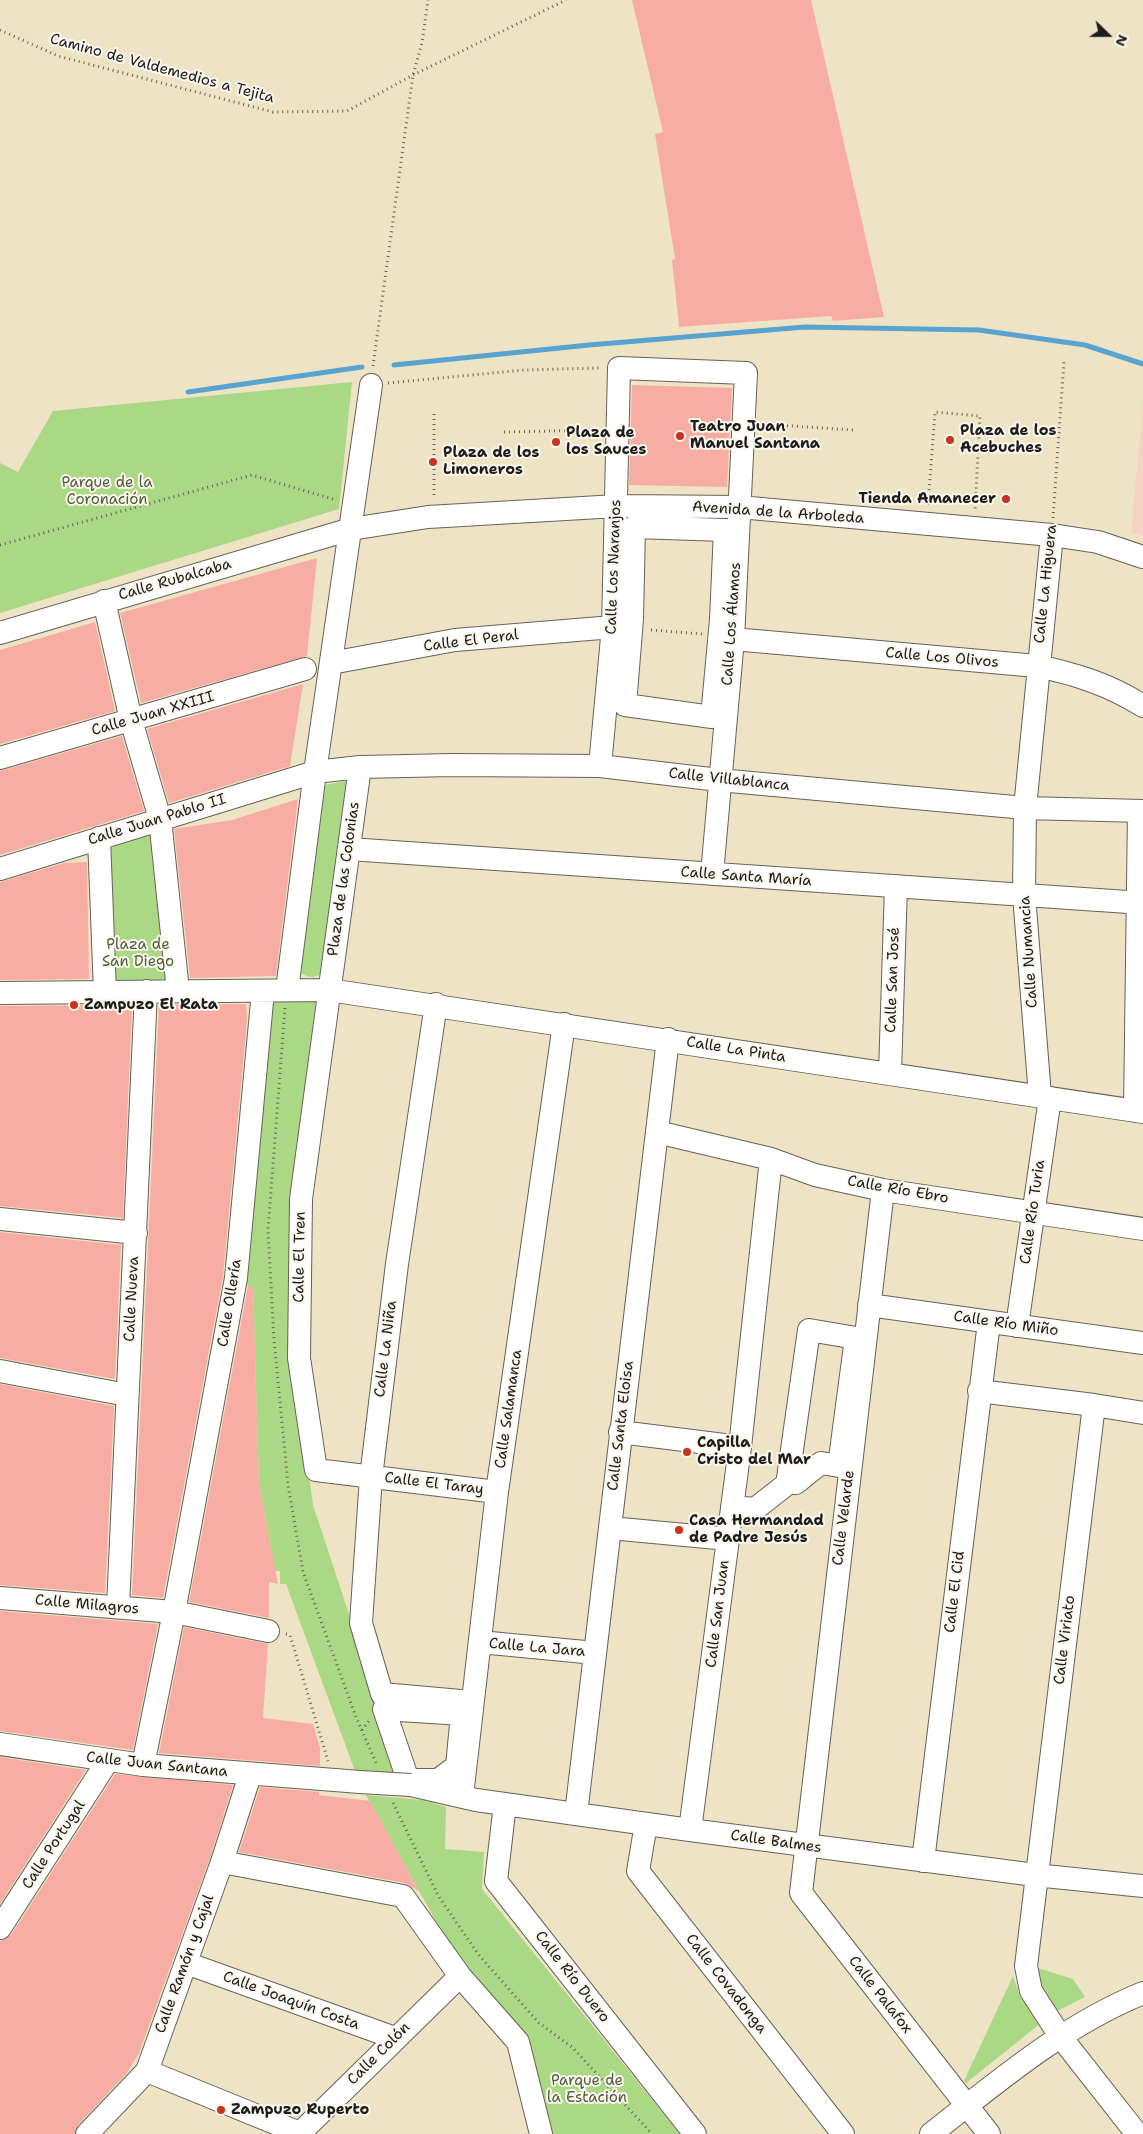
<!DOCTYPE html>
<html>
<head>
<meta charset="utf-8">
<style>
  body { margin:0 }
  #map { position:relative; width:1143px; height:2134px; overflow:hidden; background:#eee4c5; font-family:"Shantell Sans",sans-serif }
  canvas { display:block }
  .north { position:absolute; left:1083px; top:10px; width:50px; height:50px; -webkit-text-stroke:4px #fbf7ec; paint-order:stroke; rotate:112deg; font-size:14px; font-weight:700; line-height:20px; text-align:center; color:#1c1c1c }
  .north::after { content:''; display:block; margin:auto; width:18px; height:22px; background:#1c1c1c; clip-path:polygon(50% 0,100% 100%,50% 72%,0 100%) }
</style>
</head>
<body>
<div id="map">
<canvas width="1143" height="2134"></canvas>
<div class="north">N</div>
</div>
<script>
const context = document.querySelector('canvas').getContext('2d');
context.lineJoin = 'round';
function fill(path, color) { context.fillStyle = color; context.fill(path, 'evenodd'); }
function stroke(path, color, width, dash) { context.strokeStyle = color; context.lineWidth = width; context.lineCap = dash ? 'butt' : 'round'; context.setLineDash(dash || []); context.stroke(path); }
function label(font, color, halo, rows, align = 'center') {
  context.font = font + ' "Shantell Sans",sans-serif'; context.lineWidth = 4; context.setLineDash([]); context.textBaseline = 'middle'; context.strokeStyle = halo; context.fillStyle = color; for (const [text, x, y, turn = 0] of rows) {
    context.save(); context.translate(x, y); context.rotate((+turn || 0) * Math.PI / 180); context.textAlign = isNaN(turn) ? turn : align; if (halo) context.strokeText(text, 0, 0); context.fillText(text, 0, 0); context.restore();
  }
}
fill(new Path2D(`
  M1143 401V536L1131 533Z`), '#f6d2c4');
fill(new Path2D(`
  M352 382 339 509 0 613V463L18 472 53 411Z
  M352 780 323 972C315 979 308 978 299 972L319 786Z
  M150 835 169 979 113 983 107 849Z
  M268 998 316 1000 290 1214 293 1358 313 1505 402 1775 355 1771 286 1584H280V1571H275L259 1484 253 1288 244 1284Z
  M366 1795 423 1800 446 1807 445 1849 484 1852 482 1889 680 2134H553L532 2050 464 1972Z
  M1038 1968 1073 1979 1085 1997 1057 2011 1037 1977Z
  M1013 1976 1019 1993 1041 2023 966 2083 964 2081Z`), '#aad885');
stroke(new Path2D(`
  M394 365 589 345 805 327 979 330 1085 345 1143 364
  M188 392 362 367`), '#59a3d1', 5);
fill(new Path2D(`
  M632 0H811L884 317 833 321 831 316 679 327 672 260 675 259 655 134 663 132Z
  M632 385 732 388 727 487 629 485Z
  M317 558 307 656 141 703 120 613Z
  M95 622 115 711 0 744V650Z
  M303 684 290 766 169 803 147 729Z
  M122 736 144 811 0 855V771Z
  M298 799 276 976 190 978 174 829 232 820Z
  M87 862 89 979 0 980V882L64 863Z
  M246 1004 247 1021 223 1276 163 1598 132 1595 159 1005Z
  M132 1005 123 1218 0 1206V1006Z
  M0 1232 121 1245 115 1379 0 1358Z
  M248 1286 253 1287 259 1484 278 1584 269 1582V1618L189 1602Z
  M0 1384 114 1406 105 1593 0 1585Z
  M0 1611 158 1624 133 1750 0 1731Z
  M184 1627 268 1644 263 1718 313 1724 320 1748V1766L159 1753Z
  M0 1757 86 1770 0 1904Z
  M115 1774 233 1785 210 1858 139 2053 127 2073 78 2125 74 2134H0V1941L11 1935Z
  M260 1787 319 1792V1795L370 1801 419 1891 405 1883 239 1852Z`), '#f8ada4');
const minor = new Path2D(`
  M634 527 725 530 721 619 712 717 625 705 632 619Z
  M104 601 131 720 160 819 178 991
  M0 633 351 529 428 517 617 506 739 507 1052 535 1098 542 1143 557
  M733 639 1037 666C1076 674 1110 685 1143 706
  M331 663 455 640 613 627
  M0 758 305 669
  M600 766 613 627 619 368 746 373 733 639 712 874
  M360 767 301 1199 299 1358 316 1470 497 1492
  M99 838 105 992
  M349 849 1143 903
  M0 869 315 772 360 767 452 765 600 766 719 780 1025 808 1143 811
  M287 990 315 772 371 385
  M0 993 329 990 1143 1112
  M436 1004 397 1264 371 1477 361 1623 382 1694 472 1702
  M890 1073 896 886
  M1040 1096 1024 895 1025 808 1052 535
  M1135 1111 1139 811
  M657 1132 771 1159 815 1175 883 1190 1143 1229
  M883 1190 801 1893 989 2134
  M0 1219 136 1233
  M869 1305 1143 1343
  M1017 1326 1050 1098
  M809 1330 856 1338 839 1466 821 1463 796 1483 788 1478Z
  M0 1371 127 1395
  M979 1391 1094 1405 1143 1413
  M1094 1405 1026 1966 1031 1991 1060 2036 1137 2134
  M620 1432 740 1447
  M732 1507 755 1509 792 1480
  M610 1528 728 1539
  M0 1598 174 1612 268 1631
  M118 1607 146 991
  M480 1642 595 1653
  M384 1709 462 1714 457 1766 438 1780H408Z
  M0 1744 143 1765 360 1782
  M143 1765 174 1612 236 1278 263 991
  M411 1785 476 1800 690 1830 1035 1875 1143 1886
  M462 1796 497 1492 564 1024
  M505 1804 496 1881 695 2134
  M576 1814 668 1039
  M646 1824 638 1871 843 2134
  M690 1830 740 1447 771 1159
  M923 1861 989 1322
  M222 1862 403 1896 460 1976 518 2042 541 2134
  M0 1928 107 1762
  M186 1963 395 2038
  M147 2071 302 2134
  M87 2134 147 2071 222 1862 250 1775
  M299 2134 460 1976
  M931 2134C997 2082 1064 2025 1143 1993`);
stroke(minor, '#666257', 24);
stroke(new Path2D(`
  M0 30 58 56 273 112 347 111 413 75 566 0
  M373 366 413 75 422 43 428 0
  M388 383 524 370 601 368
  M434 414V498
  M762 424 853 430
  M504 432 600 430
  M928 505 935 412 980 416 975 510
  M1053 518 1064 361
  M0 545 252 475 336 500
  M651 630 702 634
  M285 1008 268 1230 274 1340 288 1485 303 1572 356 1717 376 1763
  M286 1634 290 1635 328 1761
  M362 1730 369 1721
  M393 1803 439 1897 478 1954 539 2023 573 2048 652 2134`), '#666257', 3, [1, 4]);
stroke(minor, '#fff', 22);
const minorBridge = new Path2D(`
  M360 1782 411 1785`);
stroke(minorBridge, '#666257', 24, []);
stroke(minorBridge, '#fff', 22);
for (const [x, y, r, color] of [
  [680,436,5,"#c8321e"],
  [950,440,5,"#c8321e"],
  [556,442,5,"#c8321e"],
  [433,462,5,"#c8321e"],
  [1006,499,5,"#c8321e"],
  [74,1005,5,"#c8321e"],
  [687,1452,5,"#c8321e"],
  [679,1530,5,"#c8321e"],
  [221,2110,5,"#c8321e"]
]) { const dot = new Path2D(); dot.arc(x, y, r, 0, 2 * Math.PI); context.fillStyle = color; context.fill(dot); stroke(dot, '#fbf7ec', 2); }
label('15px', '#1c1c1c', '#fbf7ec', [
  ["Camino de Valdemedios a Tejita",162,69,15],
  ["Avenida de la Arboleda",778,513,4],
  ["Calle Los Naranjos",614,567,-88],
  ["Calle Rubalcaba",175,580,-16],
  ["Calle La Higuera",1046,584,-84],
  ["Calle Los Álamos",732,624,-86],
  ["Calle El Peral",471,641,-7],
  ["Calle Los Olivos",942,658,5],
  ["Calle Juan XXIII",153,714,-16],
  ["Calle Villablanca",729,780,6],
  ["Calle Juan Pablo II",157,820,-17],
  ["Calle Santa María",746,877,4],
  ["Plaza de las Colonias",344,879,-82],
  ["Calle Numancia",1029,952,-94],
  ["Calle San José",893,980,-88],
  ["Calle La Pinta",736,1050,9],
  ["Calle Río Ebro",898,1190,10],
  ["Calle Río Turia",1033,1212,-82],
  ["Calle El Tren",300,1257,-89],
  ["Calle Nueva",132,1299,-87],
  ["Calle Ollería",230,1303,-81],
  ["Calle Río Miño",1006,1324,8],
  ["Calle La Niña",386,1349,-83],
  ["Calle Salamanca",509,1409,-82],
  ["Calle Santa Eloisa",621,1426,-83],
  ["Calle El Taray",434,1484,7],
  ["Calle Velarde",844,1518,-83],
  ["Calle El Cid",955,1592,-83],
  ["Calle Milagros",87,1605,5],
  ["Calle San Juan",718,1614,-83],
  ["Calle Viriato",1065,1640,-83],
  ["Calle La Jara",537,1648,5],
  ["Calle Juan Santana",157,1765,6],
  ["Calle Balmes",776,1842,8],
  ["Calle Portugal",54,1845,-57],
  ["Calle Ramón y Cajal",185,1964,-70],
  ["Calle Río Duero",572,1977,52],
  ["Calle Covadonga",726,1984,52],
  ["Calle Palafox",880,1995,52],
  ["Calle Joaquín Costa",291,2001,20],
  ["Calle Colón",379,2054,-45]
]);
label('bold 15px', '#1c1c1c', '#fbf7ec', [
  ["Teatro Juan",690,427],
  ["Manuel Santana",690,444],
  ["Plaza de los",960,431],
  ["Acebuches",960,448],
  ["Plaza de",566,433],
  ["los Sauces",566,450],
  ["Plaza de los",443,453],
  ["Limoneros",443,470],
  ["Tienda Amanecer",996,499,"right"],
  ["Zampuzo El Rata",84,1005],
  ["Capilla",697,1443],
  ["Cristo del Mar",697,1460],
  ["Casa Hermandad",689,1521],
  ["de Padre Jesús",689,1538],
  ["Zampuzo Ruperto",231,2110]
], 'left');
label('15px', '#4e5e41', '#fbf7ec', [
  ["Parque de la",107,483],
  ["Coronación",107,500],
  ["Plaza de",138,945],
  ["San Diego",138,962],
  ["Parque de",587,2081],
  ["la Estación",587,2098]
]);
</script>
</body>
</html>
